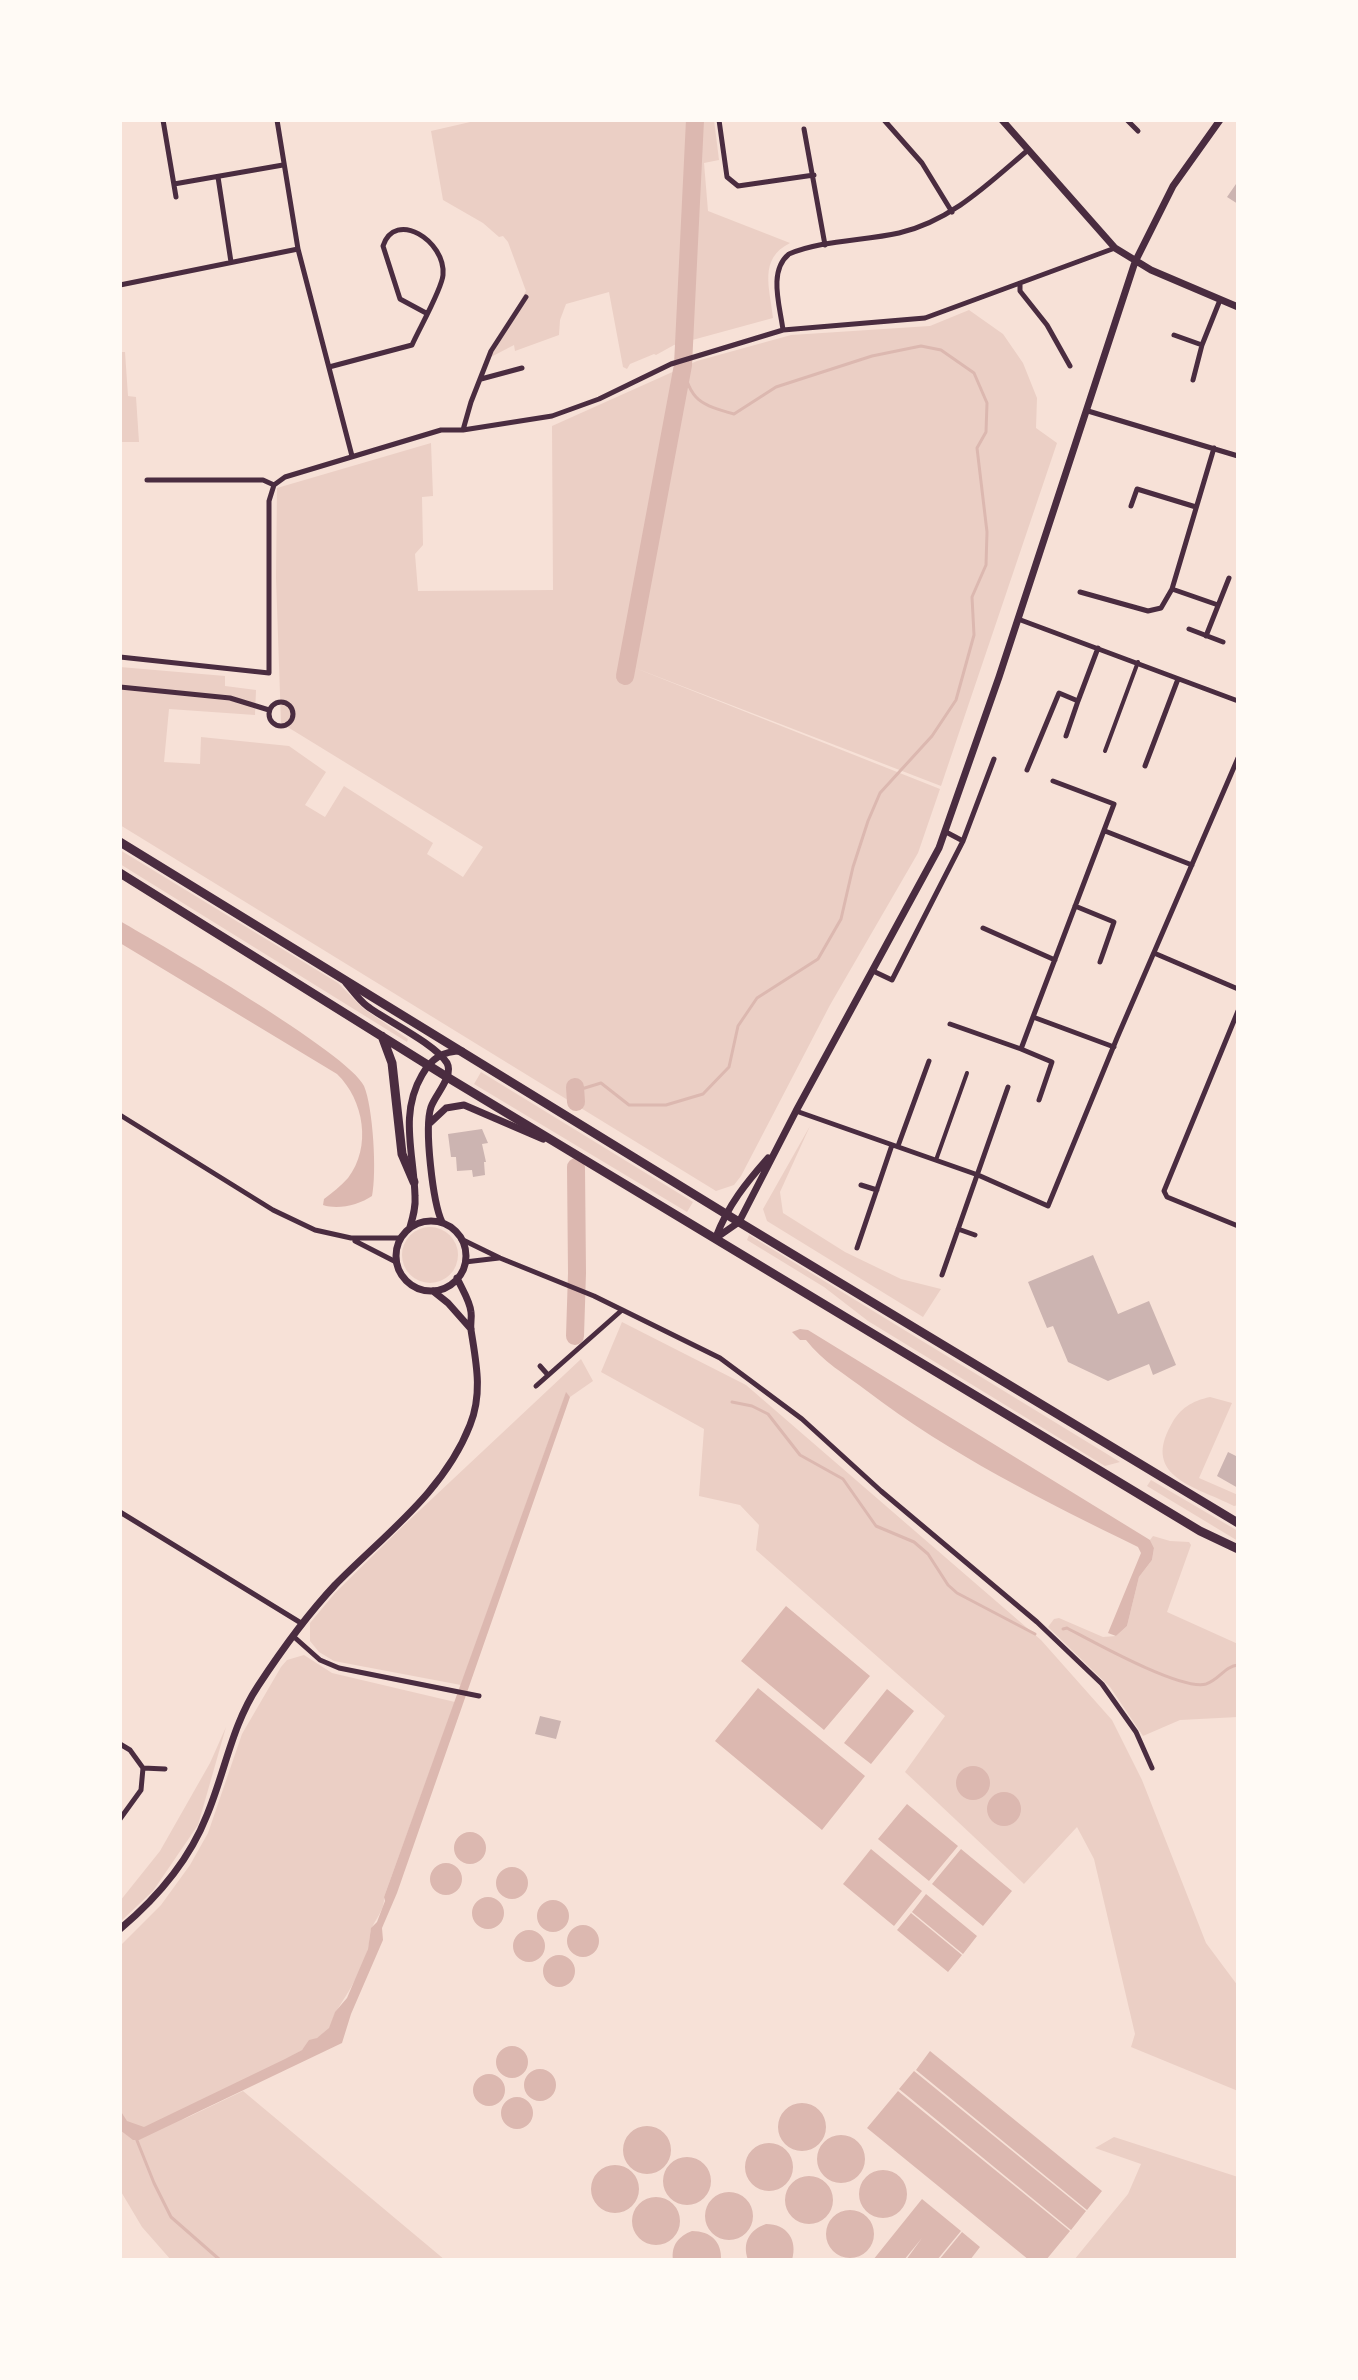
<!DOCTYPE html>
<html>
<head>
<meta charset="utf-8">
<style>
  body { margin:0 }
  #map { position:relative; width:1358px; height:2380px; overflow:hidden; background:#f7e1d7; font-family:"Golos Text",sans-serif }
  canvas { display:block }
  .frame { position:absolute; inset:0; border:122px solid #fffaf5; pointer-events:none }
</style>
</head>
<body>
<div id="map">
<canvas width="1358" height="2380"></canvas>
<div class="frame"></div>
</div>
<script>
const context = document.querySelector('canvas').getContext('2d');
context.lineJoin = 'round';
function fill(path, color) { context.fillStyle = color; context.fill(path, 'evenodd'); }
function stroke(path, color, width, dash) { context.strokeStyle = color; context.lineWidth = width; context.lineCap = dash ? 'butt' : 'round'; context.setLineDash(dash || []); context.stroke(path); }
fill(new Path2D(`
  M479 120H714L719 160 704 163 708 211 790 243C758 259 770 288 773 318L674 345 656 355 654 354 630 364 627 369 623 367 609 292 566 304 560 320 559 335 515 351 514 345 487 359 526 291 508 242 503 236 499 237 483 223 443 200 431 131Z
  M969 310 1003 334 1023 363 1037 398 1036 428 1057 443 941 786 630 666 940 789 918 853 830 1005 741 1176 734 1185 716 1191 120 825V667L225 676V686L256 690 255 715 169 709 164 762 200 764 201 737 289 746 326 772 305 805 325 817 344 786 433 843 427 854 463 877 483 847 281 723 276 578 277 488 431 443 433 496 422 497 423 545 415 554 418 591 553 590 552 426 697 361 791 335 930 326Z
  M120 352H125L128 396 136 397 139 442H120Z
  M120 850 338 983 364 1009 408 1039 407 1042 120 864Z
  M481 1072 693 1202 687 1212 474 1084Z
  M810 1126 780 1192 783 1213 845 1252 901 1279 941 1289 923 1317 767 1221 763 1209Z
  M402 1255a28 28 0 1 1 56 0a28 28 0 1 1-56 0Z
  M749 1235 1120 1462 1105 1466 868 1321 824 1287 747 1240Z
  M622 1322 746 1385 1041 1640 1112 1720 1142 1780 1206 1943 1238 1986V2091L1131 2047 1135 2034 1094 1859 1077 1827 1024 1884 905 1772 945 1716 756 1550 759 1525 740 1505 699 1496 704 1429 601 1372Z
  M581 1359 593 1381 570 1397 566 1393 461 1685 334 1661 319 1652 310 1641V1623L335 1593 403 1526Z
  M1210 1397 1232 1403 1199 1478 1238 1495V1505L1234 1506C1198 1487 1141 1478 1171 1425 1180 1408 1192 1401 1210 1397Z
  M1151 1480 1238 1531V1541L1147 1486Z
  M1153 1536 1170 1541 1189 1542 1191 1545 1167 1612 1238 1644V1717L1180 1720 1143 1736 1110 1687 1048 1627 1054 1619 1059 1618 1103 1637 1116 1636 1127 1626 1139 1577 1152 1560 1154 1548 1150 1540Z
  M304 1655 332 1673 455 1702 384 1897C385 1910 375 1919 371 1930 369 1936 370 1943 368 1949 362 1971 349 1991 337 2010 333 2015 333 2021 330 2027 324 2037 311 2039 302 2050L182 2120 243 2091 445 2260H171L142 2227 120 2190V1946L161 1905 190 1865 208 1833 242 1734 281 1667 287 1660Z
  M226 1727 198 1825 153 1891 120 1922V1901L160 1851 210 1763Z
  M1114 2137 1238 2177V2260H1074L1128 2194 1141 2164 1095 2148Z`), '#ebcfc5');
fill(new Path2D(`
  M120 921C160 944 350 1054 364 1086 373 1107 377 1173 372 1196 359 1205 338 1210 323 1205L324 1199C332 1193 341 1186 348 1178 372 1147 364 1100 337 1074L120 943Z
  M800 1329 808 1330 1150 1540 1154 1548 1152 1560 1139 1577 1127 1626 1116 1636 1108 1633 1141 1553 1138 1547C1044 1501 951 1455 867 1391 846 1375 822 1361 806 1340H800L792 1332Z
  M566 1392 570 1397 397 1893 382 1928 383 1940 351 2014 342 2043 139 2140H133L120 2130V2110L127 2121 144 2127 285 2059 302 2050 309 2040 317 2038 329 2028 335 2012 347 1998 368 1949 371 1928 377 1922 385 1901 384 1897Z
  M786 1606 870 1676 824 1730 741 1661Z
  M758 1688 865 1776 822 1830 715 1741Z
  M887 1689 914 1711 871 1764 844 1743Z
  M956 1783a17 17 0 1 1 34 0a17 17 0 1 1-34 0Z
  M987 1809a17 17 0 1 1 34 0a17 17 0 1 1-34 0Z
  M907 1804 958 1846 929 1881 878 1839Z
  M454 1848a16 16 0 1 1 32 0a16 16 0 1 1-32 0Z
  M871 1849 922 1891 894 1926 843 1884Z
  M961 1849 1012 1891 983 1926 932 1884Z
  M430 1879a16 16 0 1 1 32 0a16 16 0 1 1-32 0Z
  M496 1883a16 16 0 1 1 32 0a16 16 0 1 1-32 0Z
  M926 1894 977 1936 963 1954 912 1912Z
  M472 1913a16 16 0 1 1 32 0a16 16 0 1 1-32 0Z
  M537 1916a16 16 0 1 1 32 0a16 16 0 1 1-32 0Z
  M911 1913 962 1955 948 1972 897 1930Z
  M567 1941a16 16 0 1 1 32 0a16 16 0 1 1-32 0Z
  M513 1946a16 16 0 1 1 32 0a16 16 0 1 1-32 0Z
  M543 1971a16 16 0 1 1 32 0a16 16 0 1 1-32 0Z
  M496 2062a16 16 0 1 1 32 0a16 16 0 1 1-32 0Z
  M930 2051 1102 2191 1087 2210 916 2070Z
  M524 2085a16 16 0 1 1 32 0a16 16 0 1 1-32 0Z
  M914 2071 1086 2211 1071 2230 899 2089Z
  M473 2090a16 16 0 1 1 32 0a16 16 0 1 1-32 0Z
  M898 2091 1070 2231 1046 2260H1029L867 2128Z
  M501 2113a16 16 0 1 1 32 0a16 16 0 1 1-32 0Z
  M778 2127a24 24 0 1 1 48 0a24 24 0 1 1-48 0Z
  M623 2150a24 24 0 1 1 48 0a24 24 0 1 1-48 0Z
  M817 2159a24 24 0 1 1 48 0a24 24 0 1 1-48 0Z
  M745 2167a24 24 0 1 1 48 0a24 24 0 1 1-48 0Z
  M663 2181a24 24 0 1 1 48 0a24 24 0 1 1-48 0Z
  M591 2189a24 24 0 1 1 48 0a24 24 0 1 1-48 0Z
  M859 2194a24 24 0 1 1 48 0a24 24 0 1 1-48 0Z
  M785 2200a24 24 0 1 1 48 0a24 24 0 1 1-48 0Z
  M705 2216a24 24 0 1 1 48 0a24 24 0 1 1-48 0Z
  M632 2221a24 24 0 1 1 48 0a24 24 0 1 1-48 0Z
  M922 2199 961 2231 937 2260H906L922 2238 904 2260H873Z
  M826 2234a24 24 0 1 1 48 0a24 24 0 1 1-48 0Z
  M766 2224C787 2224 798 2240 792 2260H748C742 2243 749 2230 766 2224Z
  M692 2231C711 2231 722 2242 721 2260H673C671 2245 679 2236 692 2231Z
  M962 2232 980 2247 970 2260H939Z`), '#dcb8b0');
stroke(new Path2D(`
  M575 1091 601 1083 629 1105H666L703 1094 729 1067 738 1026 757 998 818 959 841 919 853 867 868 821 880 793 932 736 956 700 974 635 972 597 986 565 987 532 977 448 986 432 987 403 974 373 941 350 921 346 872 356 776 387 734 414C702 405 689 401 683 365
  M732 1402 752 1406 768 1414 800 1455 843 1479 876 1526 914 1542 928 1554 948 1585 957 1593 1035 1634
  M1063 1629 1067 1628C1092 1641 1181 1691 1206 1684 1219 1680 1225 1666 1238 1665
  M136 2138 154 2183 171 2217 220 2260`), '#dcb8b0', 3);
stroke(new Path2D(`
  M625 676 683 365 695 120
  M575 1087 576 1102
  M575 1336 577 1273 576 1167`), '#dcb8b0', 18);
fill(new Path2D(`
  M1236 184 1238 185V204L1227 197Z
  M482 1129 488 1143 482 1144 486 1162H484L485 1175 473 1177 472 1170 457 1171 456 1157H451L448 1134Z
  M1093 1255 1118 1314 1149 1301 1176 1365 1153 1375 1149 1364 1108 1381 1068 1362 1053 1326 1047 1328 1028 1282Z
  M1228 1452 1238 1457V1488L1217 1476Z
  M540 1716 561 1721 556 1739 535 1734Z`), '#ccb4b1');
stroke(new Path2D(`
  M1105 751 1138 662
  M936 1160 967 1073`), '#4a2c40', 4);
stroke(new Path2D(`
  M163 120 176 197
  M277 120 298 249 352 456
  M719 120 727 177 738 186 814 175
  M884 120 922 163 952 212
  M1127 120 1138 131
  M804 129 825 245
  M218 177 231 262
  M174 184 283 165
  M1020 283V291L1047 325 1070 366
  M120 285 298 249
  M783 330C780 306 768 271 789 254 822 240 863 241 899 233 951 221 988 184 1028 150
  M1174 335 1202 345
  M329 367 412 345C419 329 442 289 443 275 446 241 395 209 383 246L400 299 426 313
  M481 379 522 368
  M1193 380 1202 345 1220 300
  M1088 411 1238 456
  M463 430 471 402 491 351 526 297
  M1214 448 1172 589 1218 605
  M147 480H263L274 485
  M274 485 285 477 441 430H463L552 416 599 399 671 364 783 330 925 318 1115 248
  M1131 506 1137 489 1196 507
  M1080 592 1148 611 1161 608 1172 589
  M1018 619 1238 701
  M1189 629 1223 642
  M1206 636 1229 578
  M120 657 269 673V501L274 485
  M120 687 230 698 269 710
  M269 714a12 12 0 1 1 24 0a12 12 0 1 1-24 0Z
  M1066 736 1078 701
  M1145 766 1178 679
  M1027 770 1059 693 1078 701 1098 648
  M1053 781 1114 804 1033 1017 1114 1047
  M1105 831 1192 865
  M946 832 963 841
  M1075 906 1114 922 1100 962
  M983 928 1055 960
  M1154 953 1238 989
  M873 971 892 980 963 841 994 759
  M1238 1011 1164 1191 1167 1197 1238 1226
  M1033 1017 1021 1049 1052 1062 1039 1100
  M950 1024 1021 1049
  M796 1111 978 1175 1048 1206 1117 1038 1238 758
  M120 1115 273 1210 315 1230 351 1238H400
  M898 1146 929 1061
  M861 1185 877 1190
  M958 1229 975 1235
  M461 1239 500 1258 594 1296 720 1358 802 1419 881 1491 1037 1622 1102 1684 1136 1732 1152 1768
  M355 1241 396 1262
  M857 1248 892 1145
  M465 1262 499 1258
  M942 1275 1008 1087
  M540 1366 548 1375
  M536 1386 622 1310
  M120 1512 301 1623
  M293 1636 320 1660 339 1668 479 1696
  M120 1744 130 1750 143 1768 141 1790 120 1819
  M143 1768 165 1769`), '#4a2c40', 5);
stroke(new Path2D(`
  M1002 120 1115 248 1151 270 1238 307
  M346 983C353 991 359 1000 367 1006 387 1021 434 1043 447 1063 454 1076 435 1095 431 1107 424 1128 433 1203 442 1222
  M430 1123 446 1108 464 1105 543 1139
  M396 1256a35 35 0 1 1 70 0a35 35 0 1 1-70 0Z
  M410 1227C413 1217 416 1207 415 1196 414 1154 399 1114 422 1075 431 1059 442 1051 462 1051
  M716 1237C728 1205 746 1183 768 1158
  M716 1238 739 1222 796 1111 939 848 999 677 1135 262 1173 186 1220 120
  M433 1291 448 1303 471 1329
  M120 1929C157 1898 189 1861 207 1815 225 1772 232 1725 258 1686 281 1651 306 1616 335 1585 384 1535 444 1492 470 1425 483 1393 476 1362 471 1330 470 1324 472 1318 471 1312 470 1301 462 1289 457 1278`), '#4a2c40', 7);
stroke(new Path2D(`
  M120 842 739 1222 1238 1523
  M120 873 447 1077 1200 1531 1238 1549
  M382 1036 392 1063 402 1154 414 1182`), '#4a2c40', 9);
</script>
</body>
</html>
